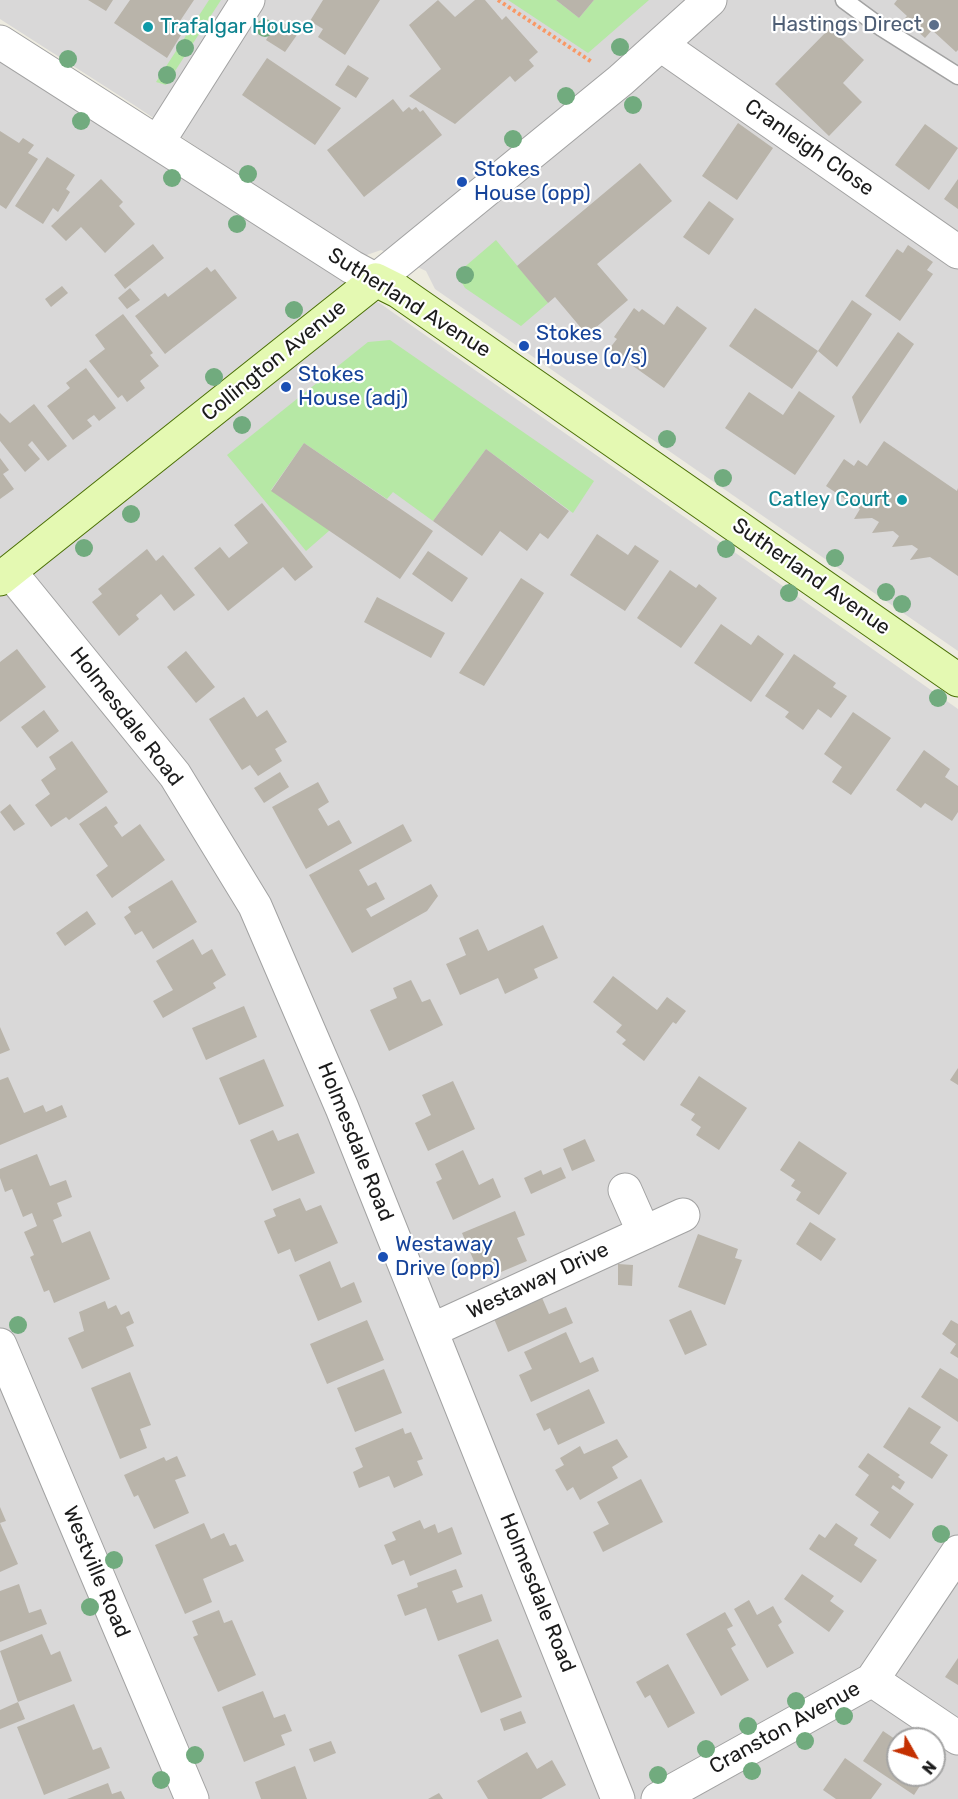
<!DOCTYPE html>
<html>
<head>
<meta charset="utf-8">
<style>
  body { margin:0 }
  #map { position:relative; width:958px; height:1799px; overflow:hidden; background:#edebe0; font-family:Rubik,sans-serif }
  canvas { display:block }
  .north { position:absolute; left:886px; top:1727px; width:60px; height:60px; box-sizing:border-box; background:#fff; border:2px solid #a4a4a4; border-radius:50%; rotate:129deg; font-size:16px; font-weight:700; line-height:24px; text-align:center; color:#1b1b1b }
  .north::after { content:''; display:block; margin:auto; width:21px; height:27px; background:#c43001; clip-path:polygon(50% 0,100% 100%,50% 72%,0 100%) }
</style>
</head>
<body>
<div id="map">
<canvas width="958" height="1799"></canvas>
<div class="north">N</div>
</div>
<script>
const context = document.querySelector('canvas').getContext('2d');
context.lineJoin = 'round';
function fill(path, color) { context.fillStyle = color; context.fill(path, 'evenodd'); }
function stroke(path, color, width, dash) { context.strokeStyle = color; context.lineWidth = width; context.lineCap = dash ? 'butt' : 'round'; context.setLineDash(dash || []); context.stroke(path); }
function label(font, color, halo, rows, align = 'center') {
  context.font = font + ' Rubik,sans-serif'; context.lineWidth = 4.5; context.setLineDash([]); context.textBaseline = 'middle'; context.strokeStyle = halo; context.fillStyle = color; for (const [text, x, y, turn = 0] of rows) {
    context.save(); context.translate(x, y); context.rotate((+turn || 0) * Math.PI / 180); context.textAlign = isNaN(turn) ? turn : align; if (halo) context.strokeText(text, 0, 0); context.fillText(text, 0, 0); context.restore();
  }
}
fill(new Path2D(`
  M0 0H958V651L435 289 426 271 381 250 361 257 134 105 0 19Z
  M0 57 331 269 958 709V1799H0ZM898 1739H934V1775H898Z`), '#d9d8d8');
fill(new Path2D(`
  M209 0H221L166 85 156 82Z
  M508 0H556L579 18 594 0H649L588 53Z
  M496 240 548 303 521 326 465 288 459 278 461 270Z
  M390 340 594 481 573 513 486 449 433 521 393 492 387 499 304 443 271 490 330 530 306 551 227 455 368 342Z`), '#b6e8a5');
fill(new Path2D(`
  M88 0H113L106 11Z
  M130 0H194L174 30 181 35 167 58 114 23Z
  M323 0H380L345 55 318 37 323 29 310 21Z
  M438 0 455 17 475 0H485L502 20 506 16 538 52 529 60 534 66 515 82 510 76 455 124 409 96 441 69 409 25Z
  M556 0H594L579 18Z
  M897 0H958V50L956 52 932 30 925 38 904 19 907 16 894 4Z
  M279 20 299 32 285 52 266 40Z
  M830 28 864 60 843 83 862 102 829 136 775 84Z
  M267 58 341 108 315 145 242 95Z
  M348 65 369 78 356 98 335 85Z
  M393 99 403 112 409 107 412 110 416 107 420 112 423 110 442 135 364 197 327 150Z
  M738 123 773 148 737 200 702 176Z
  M925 124 958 148 929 190 895 165Z
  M0 131 19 143 23 138 34 145 28 153 38 159 6 209 0 205Z
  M47 157 75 175 66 189 70 192 58 212 53 208 43 224 15 206Z
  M640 163 672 201 597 264 628 300 587 335 555 297 548 303 517 266Z
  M101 179 123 202 119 206 135 224 105 253 81 227 66 241 51 226Z
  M958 179V209L944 199Z
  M709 201 734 219 709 255 683 237Z
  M153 244 164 258 125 289 114 275Z
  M908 245 933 262 927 270 933 274 900 321 865 296 897 249 903 253Z
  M207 267 211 272 215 269 237 298 165 354 135 316 165 293 168 297Z
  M62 286 68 293 51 307 45 299Z
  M130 288 140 300 127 309 118 298Z
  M852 300 872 314 837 367 818 351Z
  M677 306 707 328 664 388 609 349 617 339 614 337 634 308 639 312 642 309 664 325Z
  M755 308 818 351 792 389 729 346Z
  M123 314 153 353 150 355 159 366 140 381 145 388 127 402 122 395 118 398 89 361 105 349 95 335Z
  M898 332 914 344 860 424 852 397Z
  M86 368 116 408 99 421 94 415 87 420 92 426 73 440 47 406 70 388 66 383Z
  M799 391 835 416 795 475 725 428 749 392 783 415Z
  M34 404 67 446 48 461 32 441 28 445 40 459 25 472 0 441V413L10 423Z
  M884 441 957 491 958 488V576L930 557 910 560 918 549 912 545 892 547 899 536 893 531 872 533 879 522 872 518 854 519 860 509 826 486 844 459 854 466 858 460 867 466Z
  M304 443 433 531 400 579 271 491Z
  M486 449 569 511 548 539 540 533 527 551 500 531 482 556 433 521Z
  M0 458 9 470 3 474 14 489 0 499Z
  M262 503 313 567 295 581 283 567 228 611 194 568 220 547 229 558 248 543 234 525Z
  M597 534 628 555 635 545 659 561 625 611 570 575Z
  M147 549 156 561 163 555 195 595 174 611 161 594 136 615 139 619 119 636 92 602 102 594 98 589Z
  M428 551 468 578 452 602 412 574Z
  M670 570 696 588 699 584 717 598 681 648 637 618Z
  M521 578 544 593 484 686 459 673Z
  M377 597 445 633 431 658 364 622Z
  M721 624 751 645 758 635 784 654 751 702 694 663Z
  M17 649 46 687 0 722V662Z
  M186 651 215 687 196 703 167 667Z
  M794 654 836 683 833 687 847 696 831 718 818 709 803 730 785 717 789 712 765 696Z
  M244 697 257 717 267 710 287 742 275 749 282 761 258 776 250 765 242 770 209 719Z
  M44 710 59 731 37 748 21 727Z
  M853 712 891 738 851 795 832 782 842 767 824 754Z
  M72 741 108 792 69 820 66 817 51 827 35 805 50 794 41 780 56 769 49 757Z
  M924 750 950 769 945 777 958 786V812L952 821 925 803 921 808 896 790Z
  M280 772 289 787 264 803 254 788Z
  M318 782 329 802 318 809 328 826 339 820 352 843 306 869 272 807Z
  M10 804 25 824 14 831 0 812Z
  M106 806 118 823 114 826 122 837 140 824 165 860 112 898 96 875 108 866 79 824Z
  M403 824 412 841 359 870 368 886 376 882 385 899 366 909 371 917 431 884 438 896 427 911 352 953 309 875Z
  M172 880 197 922 153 949 142 931 135 935 124 917 131 912 128 907Z
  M87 911 96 924 65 946 56 933Z
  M543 925 558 958 534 969 538 978 505 994 498 978 460 995 446 964 466 955 459 938 478 929 488 951Z
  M193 939 202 955 212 949 226 975 213 983 216 988 163 1018 153 1001 173 990 156 961Z
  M613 976 657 1010 667 997 686 1011 676 1024 673 1022 644 1061 622 1044 626 1040 616 1032 622 1025 593 1002Z
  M411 980 422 1002 430 999 443 1025 389 1051 370 1010 397 998 393 988Z
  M244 1006 257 1037 206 1060 192 1028Z
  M0 1027 10 1050 0 1054Z
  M264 1059 284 1106 239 1125 219 1078Z
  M958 1068V1085L950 1080Z
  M699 1076 747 1108 719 1150 696 1135 701 1127 691 1120 695 1114 680 1105Z
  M8 1077 24 1113 43 1105 46 1112 62 1105 67 1117 0 1145V1080Z
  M453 1081 475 1129 428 1151 415 1123 431 1115 422 1095Z
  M273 1130 278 1141 298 1133 315 1173 272 1191 250 1140Z
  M585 1139 595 1161 572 1171 563 1149Z
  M799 1141 847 1173 819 1215 796 1200 801 1192 791 1186 795 1180 780 1170Z
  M463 1150 479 1185 493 1178 501 1197 453 1220 436 1182 442 1179 435 1164Z
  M37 1154 50 1186 66 1180 72 1197 57 1203 62 1216 53 1220 62 1243 90 1231 110 1279 54 1303 49 1290 44 1292 30 1257 34 1255 24 1232 37 1226 32 1213 23 1217 12 1189 5 1192 0 1178V1169Z
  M561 1167 566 1178 531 1194 524 1178 541 1170 543 1175Z
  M300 1198 306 1211 321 1205 338 1243 295 1262 290 1249 278 1254 264 1221 276 1216 273 1209Z
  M515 1211 525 1235 517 1238 527 1261 482 1280 462 1233Z
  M810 1222 836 1239 821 1261 796 1244Z
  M698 1234 738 1249 735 1258 742 1260 725 1305 678 1287Z
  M330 1261 341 1288 354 1282 362 1302 318 1321 299 1275Z
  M618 1264 633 1265 632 1286 618 1285Z
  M540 1293 549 1314 566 1307 573 1323 508 1352 492 1314Z
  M105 1301 108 1309 116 1305 121 1315 129 1311 134 1323 126 1327 134 1346 82 1369 68 1338 84 1331 79 1312Z
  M691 1310 707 1345 685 1355 669 1320Z
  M367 1320 384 1360 327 1384 310 1344Z
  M951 1320 958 1324V1358L950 1353 956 1344 942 1334Z
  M566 1332 580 1363 593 1357 599 1371 531 1402 519 1375 532 1369 524 1352Z
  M940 1368 958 1379V1422L921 1397Z
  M384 1369 402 1413 355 1432 337 1388Z
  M130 1372 151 1425 140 1429 147 1448 120 1459 91 1388Z
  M589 1389 605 1423 558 1445 550 1428 544 1431 536 1414Z
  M909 1407 941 1427 930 1443 948 1455 932 1479 883 1447Z
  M403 1428 405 1434 411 1432 423 1459 417 1461 423 1475 394 1488 389 1476 359 1488 353 1472 363 1467 355 1448Z
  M617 1439 628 1457 612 1467 618 1478 580 1500 573 1487 567 1491 555 1470 564 1465 560 1458 580 1446 584 1454Z
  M868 1453 900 1475 898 1477 905 1482 900 1490 893 1485 891 1488 914 1504 890 1539 870 1525 879 1512 855 1495 869 1475 858 1467Z
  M177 1456 186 1476 175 1480 189 1513 154 1529 138 1495 134 1497 124 1475 164 1457 166 1461Z
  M641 1479 663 1522 603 1552 593 1532 609 1524 597 1502Z
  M0 1507 6 1521 0 1523 18 1564 0 1572Z
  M420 1520 424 1529 435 1524 438 1533 452 1527 462 1554 410 1576 404 1560 392 1565 384 1545 396 1540 392 1532Z
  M204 1523 211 1539 224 1533 230 1546 236 1544 244 1561 203 1579 212 1602 185 1614 155 1545Z
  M836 1523 858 1538 854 1545 877 1560 861 1583 809 1549 819 1534 825 1538Z
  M456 1569 463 1587 452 1591 457 1603 482 1594 492 1621 438 1641 426 1608 405 1616 397 1595 418 1587 417 1583Z
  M802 1574 834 1596 830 1601 844 1611 829 1632 784 1599Z
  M19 1584 29 1613 41 1609 47 1624 0 1642V1591Z
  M749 1600 757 1615 773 1606 782 1622 778 1625 794 1653 767 1668 734 1609Z
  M219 1610 224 1623 232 1620 256 1675 218 1692 193 1637 198 1635 192 1621Z
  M725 1612 733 1626 727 1629 736 1645 731 1648 749 1680 721 1696 686 1634Z
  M42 1634 51 1655 60 1651 72 1681 18 1702 25 1719 0 1729V1710L18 1702 0 1651Z
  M498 1639 522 1697 481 1713 458 1655Z
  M958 1658V1685L945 1677Z
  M668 1664 695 1713 668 1728 650 1695 645 1698 636 1682Z
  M263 1691 274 1718 285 1714 292 1731 281 1735 285 1745 244 1762 222 1707Z
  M74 1704 93 1750 101 1747 110 1768 44 1795 17 1727Z
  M521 1711 526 1723 504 1731 500 1719Z
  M883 1731 898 1741V1775H927L914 1795 863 1761Z
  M331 1741 336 1753 314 1762 309 1749Z
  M527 1752 537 1769 552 1760 566 1785 541 1799H488L477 1781Z
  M845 1758 882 1784 871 1799H836L823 1790Z
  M295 1766 307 1799H261L255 1782Z
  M108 1783 112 1794 121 1791 125 1799H67Z
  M439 1793 443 1799H428Z`), '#b9b4aa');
const service = new Path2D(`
  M844 0 882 28 958 76`);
const minor = new Path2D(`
  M0 42 352 267 376 280
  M661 45 958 252
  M158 142 248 0
  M10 572 175 775 255 906 342 1108 618 1799
  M625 1190 644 1233
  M432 1330 683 1215
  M0 1345 192 1799
  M872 1680 958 1738
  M658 1799 872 1680 958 1552`);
const tertiary = new Path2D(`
  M376 280 621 80 710 0`);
const secondary = new Path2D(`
  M0 579 376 280 398 291 958 680`);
stroke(service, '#a2a2a2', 19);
stroke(minor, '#a2a2a2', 35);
stroke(tertiary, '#a2a2a2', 35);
stroke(secondary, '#4a6f05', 35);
stroke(new Path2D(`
  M498 0 592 62`), '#f99865', 4, [3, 3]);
stroke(service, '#fff', 16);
stroke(minor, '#fff', 33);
stroke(tertiary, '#fff', 33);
stroke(secondary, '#e4f9b2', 33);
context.fillStyle = '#71ab7e';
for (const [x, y] of [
  [265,28],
  [620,47],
  [185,48],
  [68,59],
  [167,75],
  [566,96],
  [633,105],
  [81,121],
  [513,139],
  [248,174],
  [172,178],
  [237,224],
  [465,275],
  [294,310],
  [214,377],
  [242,425],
  [667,439],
  [723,478],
  [131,514],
  [84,548],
  [726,549],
  [835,558],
  [886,592],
  [789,593],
  [902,604],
  [938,698],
  [18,1325],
  [941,1534],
  [114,1560],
  [90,1607],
  [796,1701],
  [844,1716],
  [748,1726],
  [805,1741],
  [706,1749],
  [195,1755],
  [752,1771],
  [658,1775],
  [161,1780]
]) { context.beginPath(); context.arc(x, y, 9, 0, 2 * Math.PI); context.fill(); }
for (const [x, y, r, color] of [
  [934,25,6,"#5c6f8a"],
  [148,27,6,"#0f9aa8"],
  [462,182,6,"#1a4fb4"],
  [524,346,6,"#1a4fb4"],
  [286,387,6,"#1a4fb4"],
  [902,500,6,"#0f9aa8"],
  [383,1257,6,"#1a4fb4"]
]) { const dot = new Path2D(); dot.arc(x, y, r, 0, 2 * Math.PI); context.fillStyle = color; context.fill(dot); stroke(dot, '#fff', 2); }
label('21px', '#4e5e75', '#fff', [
  ["Hastings Direct",922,25]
], 'right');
label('21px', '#0d838f', '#fff', [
  ["Trafalgar House",160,27],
  ["Catley Court",890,500,"right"]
], 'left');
label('21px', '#1b1b1b', '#fff', [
  ["Cranleigh Close",809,148,35],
  ["Sutherland Avenue",409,303,32],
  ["Collington Avenue",274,361,-39],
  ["Sutherland Avenue",811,577,35],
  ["Holmesdale Road",126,717,52],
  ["Holmesdale Road",355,1142,68],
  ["Westaway Drive",538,1281,-25],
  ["Westville Road",96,1572,67],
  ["Holmesdale Road",537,1593,68],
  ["Cranston Avenue",785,1728,-29]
]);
label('21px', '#164399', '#fff', [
  ["Stokes",474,170],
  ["House (opp)",474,194],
  ["Stokes",536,334],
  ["House (o/s)",536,358],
  ["Stokes",298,375],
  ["House (adj)",298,399],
  ["Westaway",395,1245],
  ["Drive (opp)",395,1269]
], 'left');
</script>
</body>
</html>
